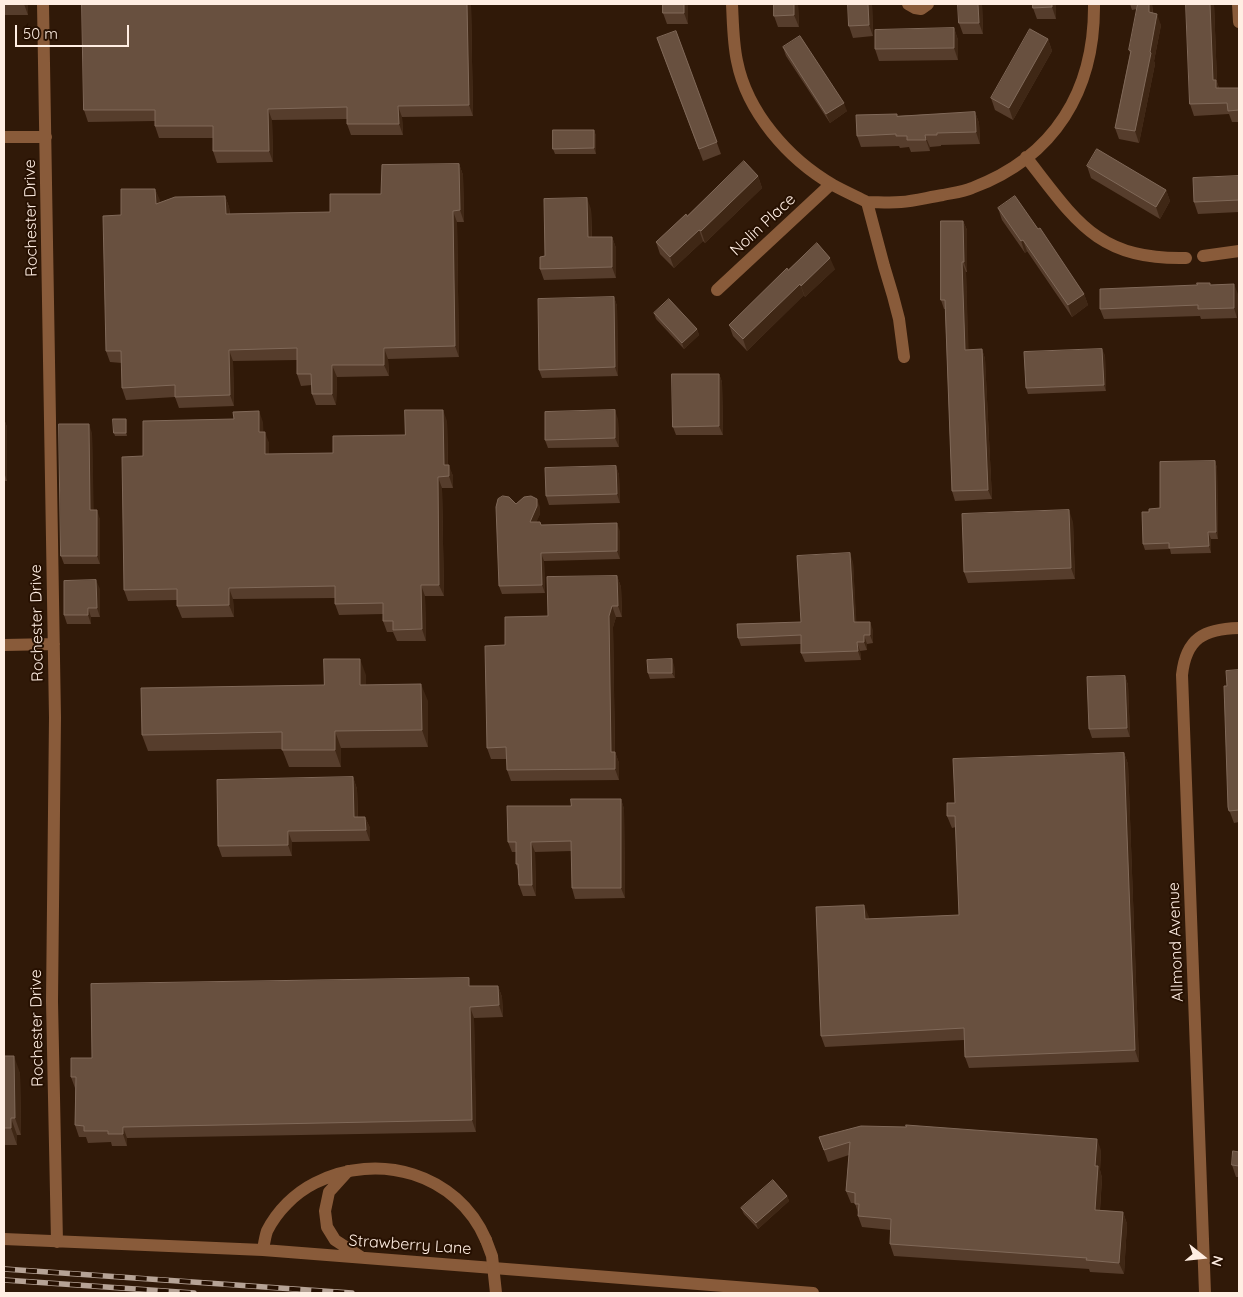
<!DOCTYPE html>
<html>
<head>
<meta charset="utf-8">
<style>
  body { margin:0 }
  #map { position:relative; width:1243px; height:1297px; overflow:hidden; background:#301908; font-family:Quicksand,sans-serif }
  canvas { display:block }
  .frame { position:absolute; inset:0; border:5px solid #ffeee3; pointer-events:none }
  .north { position:absolute; left:1178px; top:1232px; width:50px; height:50px; -webkit-text-stroke:4px #261001; paint-order:stroke; rotate:106deg; font-size:14px; font-weight:700; line-height:20px; text-align:center; color:#ffeee3 }
  .north::after { content:''; display:block; margin:auto; width:18px; height:22px; background:#ffeee3; clip-path:polygon(50% 0,100% 100%,50% 72%,0 100%) }
  .scale { position:absolute; left:15px; top:25px; width:114px; height:22px; box-sizing:border-box; border:2px solid #ffeee3; border-top:0; padding-left:6px; font-size:15px; line-height:18px; white-space:nowrap; color:#ffeee3; -webkit-text-stroke:4px #261001; paint-order:stroke }
</style>
</head>
<body>
<div id="map">
<canvas width="1243" height="1297"></canvas>
<div class="frame"></div>
<div class="north">N</div>
<div class="scale">50 m</div>
</div>
<script>
const context = document.querySelector('canvas').getContext('2d');
context.lineJoin = 'round';
function stroke(path, color, width, dash) { context.strokeStyle = color; context.lineWidth = width; context.lineCap = dash ? 'butt' : 'round'; context.setLineDash(dash || []); context.stroke(path); }
function fill(path, color) { context.fillStyle = color; context.fill(path, 'evenodd'); }
function label(font, color, halo, rows, align = 'center') {
  context.font = font + ' Quicksand,sans-serif'; context.lineWidth = 4; context.setLineDash([]); context.textBaseline = 'middle'; context.strokeStyle = halo; context.fillStyle = color; for (const [text, x, y, turn = 0] of rows) {
    context.save(); context.translate(x, y); context.rotate((+turn || 0) * Math.PI / 180); context.textAlign = isNaN(turn) ? turn : align; if (halo) context.strokeText(text, 0, 0); context.fillText(text, 0, 0); context.restore();
  }
}
stroke(new Path2D(`
  M43 4 55 717 52 1001 57 1242
  M732 4C733 23 733 42 737 61 747 112 788 159 833 185 844 191 855 196 867 202L884 266 893 296 899 319 904 357
  M908 4 915 8 921 9 928 4
  M1238 4 1239 22
  M4 137H46
  M1026 157C1076 221 1097 260 1186 258
  M867 202C878 202 890 203 901 202 915 201 929 197 943 195 952 193 963 192 972 188 1055 157 1095 90 1094 4
  M1203 256 1239 251
  M717 290 831 184
  M4 645 54 644
  M348 1171 329 1192 325 1211 327 1227 335 1240 361 1257
  M4 1239 263 1250 813 1293
  M263 1250C264 1244 265 1237 267 1231 277 1211 295 1193 315 1183 378 1151 457 1173 486 1240
  M1205 1293 1182 675C1186 638 1204 629 1239 628`), '#895b3a', 12);
const rail = new Path2D(`
  M4 1269 352 1293
  M4 1280 194 1293`);
stroke(rail, '#b6a396', 5.5);
stroke(rail, '#261001', 4, [11]);
stroke(new Path2D(`
  M486 1240 492 1256 496 1293`), '#895b3a', 12);
fill(new Path2D(`
  M4 4H28V15H4Z
  M82 4H471L473 116 402 117 403 135H351L347 124V119L272 120 273 162 217 163 213 151V138H159L155 126V121L88 122 84 110Z
  M663 4H688V24H667L663 13Z
  M798 4 799 27H778L774 16Z
  M848 4H872L873 36 853 38 849 26Z
  M982 4 983 34H963L959 23Z
  M1033 4H1056V19H1037L1033 8Z
  M1130 4H1152L1153 13 1161 25 1154 61 1155 64 1139 143 1119 139 1115 128 1130 53 1129 50 1137 9 1132 10Z
  M1186 4H1214L1217 82 1219 88H1239V122H1232L1229 114 1194 116 1190 104Z
  M954 28 958 40V60L879 61 875 49Z
  M676 31 721 154 703 161 657 38Z
  M1048 39 1052 51 1013 120 995 110 991 98Z
  M783 47 847 111 830 123 786 56Z
  M975 112 979 123 980 144 941 145V146L930 147V151L911 152 909 147 900 148 899 146 861 147 857 136 898 116Z
  M594 130 596 136V154H555L553 149Z
  M459 164 463 175 464 222H457L459 357 388 359 389 376 337 377 336 405H316L312 394V385L301 386 297 374V360L233 361 234 406 179 408 175 397 126 400 122 388V363L110 362 106 351 121 215 155 189 160 202 225 196 229 207 230 214 330 212 381 194Z
  M1087 166 1166 190 1170 201 1160 219 1091 178Z
  M758 176 762 188 705 243 703 241 674 268 660 254 656 242 687 216Z
  M1239 176V212L1198 214 1194 202Z
  M998 208 1038 229 1084 294 1088 305 1072 317 1027 251 1025 253 1002 220Z
  M591 209 592 237H612L616 248V278L544 280 540 269 545 256Z
  M963 221 967 230V272H966L968 350 982 349 985 359 992 499 955 501 952 491 945 309H944L941 300Z
  M835 269 805 297 804 295 747 351 733 336 729 325 788 270Z
  M1210 283V285L1238 294 1237 318 1201 319 1200 316 1104 319 1100 309 1197 285Z
  M614 297 617 306 618 376 542 378 539 370Z
  M654 313 697 329 699 335 684 349 656 319Z
  M1105 355 1106 391 1028 394 1026 388Z
  M719 374 722 382 723 435H676L673 427Z
  M4 419 7 427V481H4Z
  M126 419 127 422V436H115L114 433Z
  M234 419 263 422V432L269 443V454L333 453 405 435 447 421 448 465 453 476V488H442L444 596H425L426 641H397L393 632H387L383 621V614L339 615 335 604V598L233 599 234 617 182 618 177 606V600L128 601 124 590 143 456Z
  M618 419 619 447 548 448 545 440Z
  M92 433 93 510 100 519V564H64L61 556Z
  M1215 461 1217 468 1218 539H1211V553L1171 554 1170 549 1145 550 1143 544 1149 512 1160 508Z
  M616 466 619 475 620 503 549 505 546 496Z
  M516 504 540 507V514L536 522 541 525 620 531V559L544 561 545 593 502 594 499 586Z
  M1073 522 1075 579 968 583 964 572Z
  M853 562 856 622 873 630V643L867 644V650L860 651 861 660 805 662 801 653V644L741 646 738 638 801 622Z
  M617 576 621 587 622 617H616L613 627 615 752 619 763V780L511 781 507 770V759H491L487 748 505 645 548 616Z
  M100 589V617H91V624H67L64 615Z
  M674 665 675 678 650 679 648 673Z
  M1239 670V822L1234 823 1228 807 1227 686Z
  M366 675V685L428 701V747L341 748V767H289L282 749 148 751 142 735 324 685Z
  M1125 676 1128 685 1130 737 1092 738 1089 729Z
  M1124 753 1128 764 1139 1062 969 1068 965 1057 964 1040 825 1047 821 1036 869 917V919L959 915 956 827 952 828 947 816 955 803Z
  M353 777 357 789 358 817H365L370 828V841L292 842V856L222 857 218 846Z
  M621 799 624 809 625 898 575 899 572 888V851L535 852 536 896H523L519 885V873L516 864V852H512L508 842 571 806Z
  M472 986H498L502 997 503 1017 474 1018 476 1132 127 1138V1146H112L111 1142 88 1143 86 1137H79L75 1125V1088L71 1077 92 1058Z
  M4 1056 20 1073 21 1135H17V1145H4Z
  M819 1137 1101 1150 1100 1170 1102 1178 1100 1210 1123 1212 1127 1224 1124 1274 1090 1272 1089 1269 894 1256 890 1244 891 1230 862 1227 858 1216V1213L855 1203H851L846 1191 849 1155 828 1162Z
  M1239 1152V1177H1236L1232 1165Z
  M787 1196 789 1201 758 1229 744 1214 741 1208Z`), '#563d2c');
fill(new Path2D(`
  M24 4H28V15Z
  M467 4H471L473 116 469 105Z
  M684 4H688V24L684 13Z
  M794 4H798L799 27 794 15Z
  M868 4H872L873 36 869 25Z
  M978 4H982L983 34 979 23Z
  M1052 4H1056V19L1052 7Z
  M1149 4H1152L1153 24 1149 12Z
  M1210 4H1214L1217 82 1220 92V100L1213 80Z
  M1157 14 1161 25 1154 61 1155 64 1139 143 1135 131Z
  M954 28 958 40V60L954 48Z
  M1048 39 1052 51 1013 120 1009 108Z
  M844 103 847 111 830 123 826 114Z
  M398 106 402 117 403 135 399 124Z
  M268 109 272 120 273 162 269 151Z
  M975 112 979 123 980 144 976 132Z
  M594 130 596 136V154L594 148Z
  M925 135 930 147V151L926 140Z
  M459 164 463 175 464 222 460 210Z
  M758 176 762 188 705 243 701 231Z
  M155 189 160 200V215L156 204Z
  M1166 190 1170 201 1160 219 1156 207Z
  M225 196 229 207 230 225 226 214Z
  M587 198 591 209 592 248 588 237Z
  M453 211 457 222 459 357 455 346Z
  M963 221 967 230V272L964 262Z
  M699 230 703 241 674 268 670 257Z
  M612 237 616 248V278L612 267Z
  M1023 240 1027 251 1025 253 1021 241Z
  M830 258 835 269 805 297 801 286Z
  M962 262 966 272 969 360 965 350Z
  M800 284 804 295 747 351 743 339Z
  M1234 284 1238 294 1237 318 1234 308Z
  M1084 294 1088 305 1072 317 1068 305Z
  M614 297 617 306 618 376 615 367Z
  M697 329 699 335 684 349 682 343Z
  M384 348 388 359 389 376 384 365Z
  M982 349 985 359 992 499 988 490Z
  M1102 349 1105 355 1106 391 1104 385Z
  M229 350 233 361 234 406 230 395Z
  M332 365 337 377 336 405 332 394Z
  M719 374 722 382 723 435 719 426Z
  M443 410 447 421 448 476 444 465Z
  M615 410 618 419 619 447 615 438Z
  M259 411 263 422 264 443 259 432Z
  M4 419 7 427V481L4 472Z
  M126 419 127 422V436L126 433Z
  M89 424 92 433 94 519 90 510Z
  M265 432 269 443V466L265 454Z
  M1215 461 1217 468 1218 539 1216 532Z
  M449 465 453 476V488L449 476Z
  M616 466 619 475 620 503 617 494Z
  M438 477 442 488 444 596 439 585Z
  M537 499 540 507V514L533 530 530 522Z
  M97 510 100 519V564L97 556Z
  M1069 510 1073 522 1075 579 1071 568Z
  M617 523 620 531V559L617 551Z
  M1208 532 1211 539V553L1209 546Z
  M541 553 544 561 545 593 542 585Z
  M850 553 853 562 857 631 854 622Z
  M617 576 621 587 622 617 618 606Z
  M96 580 100 589V617L97 608Z
  M421 585 425 596 426 641 422 629Z
  M229 588 233 599 234 617 229 605Z
  M612 606 616 617 613 627 615 763 611 752 609 616Z
  M88 608 91 617V624L88 615Z
  M870 622 873 630V643L870 635Z
  M864 635 867 644V650L864 642Z
  M857 642 860 651 861 660 858 651Z
  M360 659 366 675V702L360 685Z
  M672 659 674 665 675 678 672 673Z
  M1125 676 1128 685 1130 737 1127 728Z
  M421 684 428 701V747L422 730Z
  M335 731 341 748V767L335 750Z
  M615 752 619 763V780L615 769Z
  M1124 753 1128 764 1139 1062 1135 1050Z
  M353 777 357 789 358 829 354 817Z
  M621 799 624 809 625 898 621 888Z
  M365 817 370 828V841L366 830Z
  M288 831 292 842V856L288 845Z
  M531 842 535 852 536 896 532 885Z
  M864 905 869 917V930L865 919Z
  M498 986 502 997 503 1017 499 1005Z
  M470 1007 474 1018 476 1132 472 1120Z
  M14 1056 20 1073 21 1135 15 1118Z
  M11 1118 17 1135V1145L11 1128Z
  M123 1127 127 1138V1146L123 1134Z
  M1097 1139 1101 1150 1100 1170 1102 1178 1099 1221 1095 1210V1166Z
  M787 1196 789 1201 758 1229 756 1223Z
  M1123 1212 1127 1224 1124 1274 1119 1263Z`), '#3f2715');
const building = new Path2D(`
  M82 4H467L469 105 398 106 399 124H347V107L268 109 269 151H213V126H155V110H84Z
  M663 4H684V13H663Z
  M774 4H794V15L774 16Z
  M848 4H868L869 25 849 26Z
  M958 4H978L979 23H959Z
  M1033 4H1052V7L1033 8Z
  M1138 4H1149V12L1157 14 1150 52 1151 53 1135 131 1115 128 1131 51 1129 50Z
  M1186 4H1210L1213 80H1216V88H1239V110L1228 111 1227 103 1190 104Z
  M954 28V48L875 49V30Z
  M1030 29 1048 39 1009 108 991 98Z
  M676 31 717 142 699 149 657 38Z
  M800 36 844 103 826 114 783 47Z
  M975 112 976 132 937 133V135H925L926 140H907V136H896V134L857 136 856 115 897 114V116Z
  M553 130H594V148L553 149Z
  M1097 149 1166 190 1156 207 1087 166Z
  M744 161 758 176 701 231 699 230 670 257 656 242 686 214 687 216Z
  M459 164 460 210 453 211 455 346 384 348V365H332V394H312L311 374H297V348L229 350 230 395 175 397V385L122 388 121 351H106L103 216 121 215V189H155L156 204 175 197 225 196 226 214 330 212V194H381L382 165Z
  M1239 176V200L1194 202 1193 178Z
  M1015 196 1038 229 1040 228 1084 294 1068 305 1023 240 1021 241 998 208Z
  M587 198 588 237H612V267L540 269V257L545 256 544 199Z
  M941 221H963L964 262H962L965 350 982 349 988 490 952 491 945 300H941Z
  M817 243 830 258 801 286 800 284 743 339 729 325 787 268 788 270Z
  M1197 283H1210V285L1234 284V308L1198 309V305L1100 309V289L1197 285Z
  M614 297 615 367 539 370 538 299Z
  M669 299 697 329 682 343 654 313Z
  M1102 349 1104 385 1026 388 1024 352Z
  M672 374H719V426L673 427Z
  M405 410H443L444 465H449V476L438 477 439 585H421L422 629 393 630V621H383V603L335 604V586L229 588V605L177 606V589L124 590 122 457 143 456V421L234 419 233 412 259 411V432H265V454L333 453V436L405 435Z
  M615 410V438L545 440V412Z
  M113 419H126V433H114Z
  M59 424H89L90 510H97V556H61Z
  M1215 461 1216 532H1208L1209 546 1169 548V543L1143 544 1142 512H1149V509L1160 508V462Z
  M616 466 617 494 546 496 545 468Z
  M503 496 509 497 516 504 524 497 531 496 537 499V506L530 522H540L541 525 617 523V551L541 553 542 585 499 586 496 507 498 499Z
  M1069 510 1071 568 964 572 962 514Z
  M850 553 854 622H870V635H864V642H857L858 651 801 653V635L738 638 737 624 801 622 797 556Z
  M617 576 618 606H612L609 616 611 752H615V769L507 770 506 747 487 748 485 646 505 645V617L548 616 547 577Z
  M96 580 97 608H88V615H64V581Z
  M324 659H360V685L421 684 422 730 335 731V750H282V732L142 735 141 688 324 685Z
  M672 659V673H648L647 660Z
  M1239 670V810L1229 811 1228 807 1224 686H1227L1226 671Z
  M1125 676 1127 728 1089 729 1087 677Z
  M1124 753 1135 1050 965 1057 964 1028 821 1036 816 907 864 905 865 919 959 915 955 816H947V803H955L953 759Z
  M353 777 354 817H365L366 830 288 831V845L218 846 217 780Z
  M571 799H621V888H572L571 841 531 842 532 885H519L518 864H516V842H508L507 806H571Z
  M469 978V986H498L499 1005 470 1007 472 1120 123 1127V1134H108V1131H84V1126L75 1125 76 1077H71V1058H92L91 984Z
  M4 1056H14L15 1118H11V1128H4Z
  M906 1125 1097 1139 1095 1166H1098L1095 1210 1123 1212 1119 1263 1086 1260 1087 1258 890 1244 891 1219 858 1216 859 1204H855V1193L846 1191 850 1142 824 1150 819 1137 861 1126 906 1127Z
  M1233 1151 1239 1152V1166L1232 1165Z
  M773 1180 787 1196 756 1223 741 1208Z`);
fill(building, '#68503f');
stroke(building, '#806959', 1);
label('16px', '#ffeee3', '#261001', [
  ["Rochester Drive",31,218,-91],
  ["Nolin Place",763,225,-43],
  ["Rochester Drive",37,623,-91],
  ["Allmond Avenue",1176,942,-92],
  ["Rochester Drive",37,1028,-91],
  ["Strawberry Lane",410,1245,4]
]);
</script>
</body>
</html>
